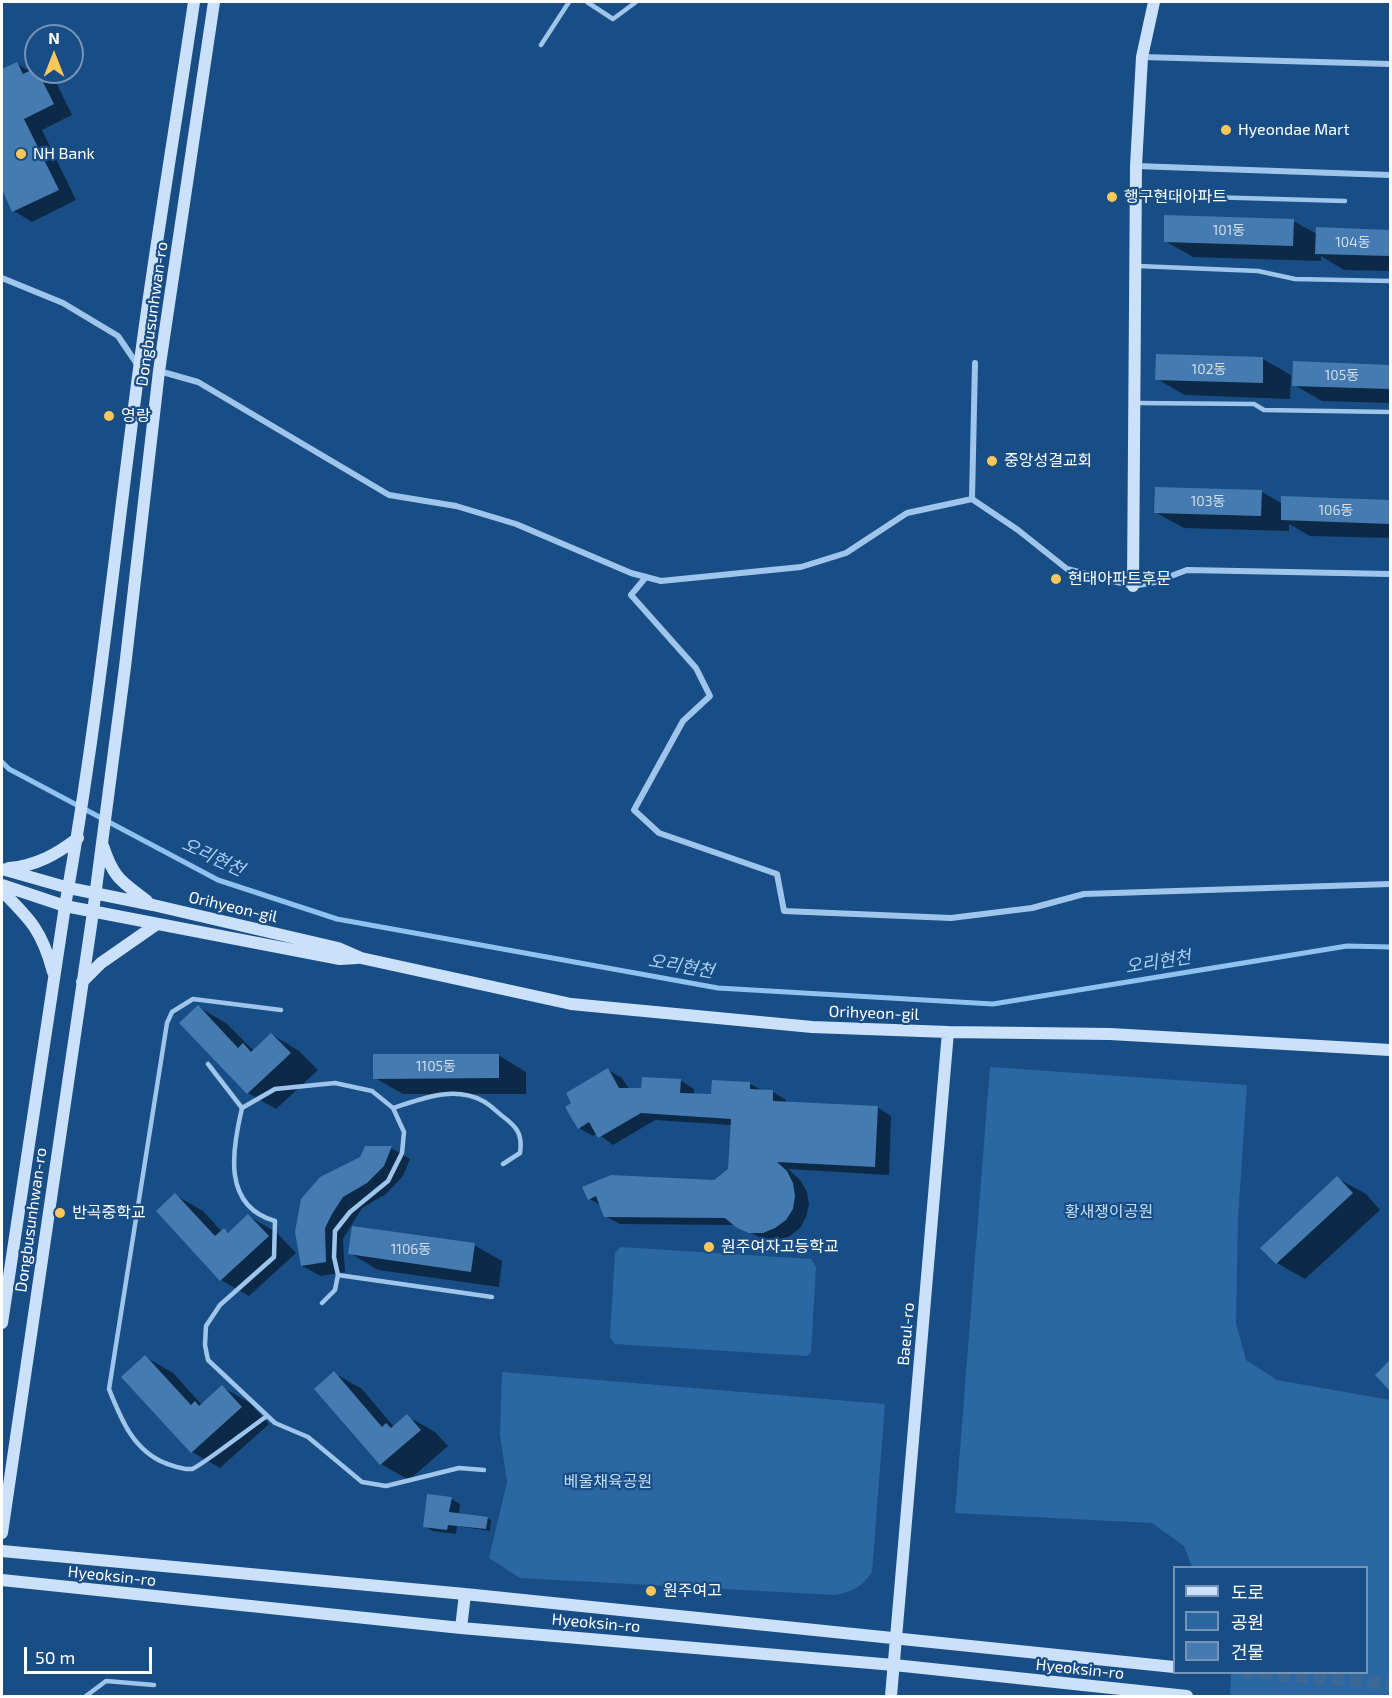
<!DOCTYPE html>
<html>
<head>
<meta charset="utf-8">
<style>
  body { margin:0 }
  #map { position:relative; width:1392px; height:1698px; overflow:hidden; background:#184e85; font-family:"Exo 2","Noto Sans KR",sans-serif }
  canvas { display:block }
  .frame { position:absolute; inset:0; border:3px solid #fff; pointer-events:none }
  .legend { position:absolute; left:1173px; top:1566px; width:195px; height:108px; box-sizing:border-box; background:#184e85; border:2px solid #7495b6; margin:0; padding:8px 10px; list-style:none; font-size:18px; color:#fff }
  .legend li { display:flex; align-items:center; gap:12px; height:30px }
  .legend b { width:30px; border:2px solid #7495b6 }
  .north { position:absolute; left:24px; top:24px; width:60px; height:60px; box-sizing:border-box; background:#184e85; border:2px solid #7495b6; border-radius:50%; rotate:0deg; font-size:16px; font-weight:700; line-height:24px; text-align:center; color:#fff }
  .north::after { content:''; display:block; margin:auto; width:21px; height:27px; background:#ffc659; clip-path:polygon(50% 0,100% 100%,50% 72%,0 100%) }
  .scale { position:absolute; left:24px; top:1647px; width:128px; height:27px; box-sizing:border-box; border:3px solid #fff; border-top:0; padding-left:8px; font-size:18px; line-height:21px; white-space:nowrap; color:#fff; -webkit-text-stroke:4px #184e85; paint-order:stroke }
</style>
</head>
<body>
<div id="map">
<canvas width="1392" height="1698"></canvas>
<div class="frame"></div>
<ul class="legend">
<li><b style="height:8px;background:#cae1f9"></b>도로</li>
<li><b style="height:16px;background:#2b68a3"></b>공원</li>
<li><b style="height:16px;background:#457bb0"></b>건물</li>
</ul>
<div class="north">N</div>
<div class="scale">50 m</div>
</div>
<script>
const context = document.querySelector('canvas').getContext('2d');
context.lineJoin = 'round';
function fill(path, color) { context.fillStyle = color; context.fill(path, 'evenodd'); }
function stroke(path, color, width, dash) { context.strokeStyle = color; context.lineWidth = width; context.lineCap = dash ? 'butt' : 'round'; context.setLineDash(dash || []); context.stroke(path); }
function label(font, color, halo, rows, align = 'center') {
  context.font = font + ' "Exo 2","Noto Sans KR",sans-serif'; context.lineWidth = 4.5; context.setLineDash([]); context.textBaseline = 'middle'; context.strokeStyle = halo; context.fillStyle = color; for (const [text, x, y, turn = 0] of rows) {
    context.save(); context.translate(x, y); context.rotate((+turn || 0) * Math.PI / 180); context.textAlign = isNaN(turn) ? turn : align; if (halo) context.strokeText(text, 0, 0); context.fillText(text, 0, 0); context.restore();
  }
}
fill(new Path2D(`
  M990 1067 1247 1085 1238 1218 1236 1323 1246 1360 1277 1380 1390 1400V1696H1230L1231 1673 1366 1672V1568L1192 1567 1184 1546 1152 1523 955 1513Z
  M620 1247 811 1259 816 1267 811 1352 807 1356 615 1344 610 1337 615 1253Z
  M502 1372 885 1404 872 1572C862 1587 853 1591 836 1595L520 1578 489 1558 507 1482 500 1434Z`), '#2b68a3');
fill(new Path2D(`
  M17 64 31 72 36 69V72H41L55 80 72 115 42 130 76 200 32 222 14 211 2 186V66L5 70Z
  M1293 221 1317 234V229L1390 231V271L1344 270 1321 256V261L1193 257 1165 241Z
  M1157 356 1263 359 1291 375 1290 399 1185 395 1157 379Z
  M1295 363 1390 366V403L1322 401 1294 385Z
  M1262 492 1283 504V498L1390 501V538L1310 536 1289 524V531L1184 528 1155 512Z
  M198 1007 226 1023 254 1051 271 1034 299 1051 318 1070 276 1109 248 1093 182 1023Z
  M498 1055 526 1072V1094H403L375 1078Z
  M608 1070 622 1078 629 1089 643 1090 680 1080 694 1089V1095L713 1096V1082L750 1084 764 1091 773 1092 786 1100V1104L877 1107 891 1116 889 1175 788 1169 801 1181 807 1192 809 1204 806 1217 800 1228 790 1236 778 1240H765L736 1225 620 1224 605 1216 601 1205 589 1199 584 1187 714 1182 730 1170 732 1125 655 1120 613 1145 597 1133 593 1136 579 1128Z
  M391 1148 410 1159 403 1176 386 1194 362 1208 343 1239 345 1272 321 1276 302 1266 297 1232Z
  M1337 1178 1366 1194 1380 1210 1305 1279 1277 1263Z
  M175 1195 203 1211 222 1232 224 1230 230 1233 248 1216 276 1232 296 1253 249 1296 221 1280Z
  M474 1245 502 1261 499 1287 378 1270 350 1253Z
  M145 1357 173 1373 202 1405 222 1387 250 1403 269 1424 220 1468 192 1452Z
  M334 1373 362 1389 394 1427 407 1416 435 1432 448 1446 409 1480 381 1464Z
  M451 1499 460 1504 459 1514 487 1518 491 1520 490 1531 457 1526 456 1534 433 1531 424 1526Z`), '#0007');
stroke(new Path2D(`
  M2 762 9 769 218 880 337 919 718 988 993 1004 1347 946 1390 947`), '#90c1ef', 5);
fill(new Path2D(`
  M17 62 23 74 36 68V72H38L54 104 24 119 59 190 12 212 2 189V69Z
  M1164 215 1294 219 1293 246 1164 242Z
  M1316 227 1390 230V256L1315 254Z
  M1156 354 1263 357V383L1155 380Z
  M1293 361 1390 365V389L1292 386Z
  M1155 487 1262 490 1261 516 1154 513Z
  M1281 496 1390 500V524L1281 520Z
  M198 1005 238 1048 243 1043 251 1052 271 1033 291 1053 247 1094 179 1023Z
  M373 1054H499V1078L373 1079Z
  M608 1068 619 1088H641L642 1077 681 1079 680 1093 711 1094 712 1080 750 1082V1089L773 1090V1101L878 1106 875 1167 777 1162 787 1171 793 1183 795 1196 793 1209 786 1220 775 1228 763 1233H749L737 1228 725 1218 604 1217 596 1196 588 1200 582 1187 611 1175 714 1180 728 1169 731 1119 641 1113 598 1138 589 1122 578 1129 565 1107 571 1103 566 1093Z
  M365 1146H392L384 1166 367 1183 343 1197 332 1214 325 1228 326 1262 301 1266 295 1232 301 1199 320 1177 360 1157Z
  M1337 1176 1353 1193 1276 1264 1260 1248Z
  M175 1193 215 1236 224 1228 228 1233 248 1214 269 1236 220 1281 156 1211Z
  M352 1226 475 1243 471 1272 348 1254Z
  M145 1355 191 1405 195 1401 199 1406 222 1385 242 1407 191 1453 121 1377Z
  M1390 1360V1391L1375 1375Z
  M334 1371 382 1427 386 1423 391 1428 407 1414 421 1430 380 1465 314 1389Z
  M427 1494 452 1497 449 1512 488 1517 486 1529 448 1525 447 1530 423 1527Z`), '#457bb0');
stroke(new Path2D(`
  M1242 1672 1390 1684`), '#3b6997', 12, [12, 6]);
stroke(new Path2D(`
  M587 2 613 19 636 2
  M541 45 569 2
  M1138 195 1345 201
  M1138 266 1258 271 1295 279 1390 281
  M1137 403 1254 404 1264 410 1390 412
  M208 1064 242 1108C232 1150 222 1206 275 1221L274 1257 220 1305 206 1326 205 1345 208 1360 275 1423 308 1437 362 1482 386 1486 459 1468 484 1470
  M242 1108 275 1089 335 1083 372 1091 393 1108 404 1132 402 1153 388 1181 350 1212 335 1231 334 1257 338 1275 335 1290 322 1303
  M393 1108C421 1099 454 1085 483 1101 489 1104 495 1110 501 1115 516 1126 523 1133 520 1153L503 1164
  M338 1275 492 1297
  M267 1416C255 1424 200 1467 192 1469 183 1470 174 1466 165 1463 133 1450 121 1419 109 1389L167 1023 172 1012 193 999 281 1010
  M86 1696 106 1681 154 1685`), '#9ec6ec', 4.5);
stroke(new Path2D(`
  M1142 57 1390 64
  M1136 166 1390 175
  M2 278 63 303 118 336 139 367
  M159 371 198 382 389 495 456 506 516 524 631 573 661 581 801 567 846 553 907 513 972 499 1018 530 1067 569 1133 586 1155 582 1187 570 1390 574
  M972 499 975 363
  M646 577 631 595 696 668 710 696 683 721 634 810 659 833 777 874 784 911 951 918 1032 908 1084 894 1390 884`), '#9ec6ec', 6);
stroke(new Path2D(`
  M1133 586 1136 166 1142 57 1154 2
  M103 846C114 879 121 881 147 901
  M9 868C36 866 57 854 78 838
  M2 869 69 888 153 905 338 948 361 958 571 1004 812 1027 948 1032 1110 1034 1390 1050
  M2 885 65 906 340 959 357 958
  M2 891C31 920 42 931 53 972
  M82 982 101 963 157 924
  M2 1323 65 906C97 728 115 548 139 369 155 246 176 124 194 2
  M2 1533 93 912 125 667 159 371 214 2
  M2 1551 465 1594 1174 1667
  M2 1580 461 1628 894 1665 1187 1696
  M461 1628 465 1594
  M891 1696 948 1032`), '#cae1f9', 12);
for (const [x, y, r, color] of [
  [1226,130,6,"#ffc659"],
  [21,154,6,"#ffc659"],
  [1112,197,6,"#ffc659"],
  [109,416,6,"#ffc659"],
  [992,461,6,"#ffc659"],
  [1056,579,6,"#ffc659"],
  [60,1213,6,"#ffc659"],
  [709,1247,6,"#ffc659"],
  [651,1591,6,"#ffc659"]
]) { const dot = new Path2D(); dot.arc(x, y, r, 0, 2 * Math.PI); context.fillStyle = color; context.fill(dot); stroke(dot, '#184e85', 2); }
label('14px', '#d0deeb', null, [
  ["101동",1229,230],
  ["104동",1353,242],
  ["102동",1209,369],
  ["105동",1342,375],
  ["103동",1208,501],
  ["106동",1336,510],
  ["1105동",436,1066],
  ["1106동",411,1249]
]);
label('16px', '#fff', '#184e85', [
  ["Hyeondae Mart",1238,130],
  ["NH Bank",33,154],
  ["행구현대아파트",1124,197],
  ["영랑",121,416],
  ["중앙성결교회",1004,461],
  ["현대아파트후문",1068,579],
  ["반곡중학교",72,1213],
  ["원주여자고등학교",721,1247],
  ["원주여고",663,1591]
], 'left');
label('16px', '#fff', '#184e85', [
  ["Dongbusunhwan-ro",152,314,-82],
  ["Orihyeon-gil",233,907,13],
  ["Orihyeon-gil",874,1013,2],
  ["Dongbusunhwan-ro",31,1220,-82],
  ["Baeul-ro",906,1334,-85],
  ["Hyeoksin-ro",112,1576,6],
  ["Hyeoksin-ro",596,1623,5],
  ["Hyeoksin-ro",1080,1669,6]
]);
label('16px', '#c3def9', '#184e85', [
  ["황새쟁이공원",1109,1212],
  ["베울채육공원",608,1482]
]);
label('italic 18px', '#a9cff4', '#184e85', [
  ["오리현천",213,857,25],
  ["오리현천",1158,962,-9],
  ["오리현천",681,966,10]
]);
</script>
</body>
</html>
